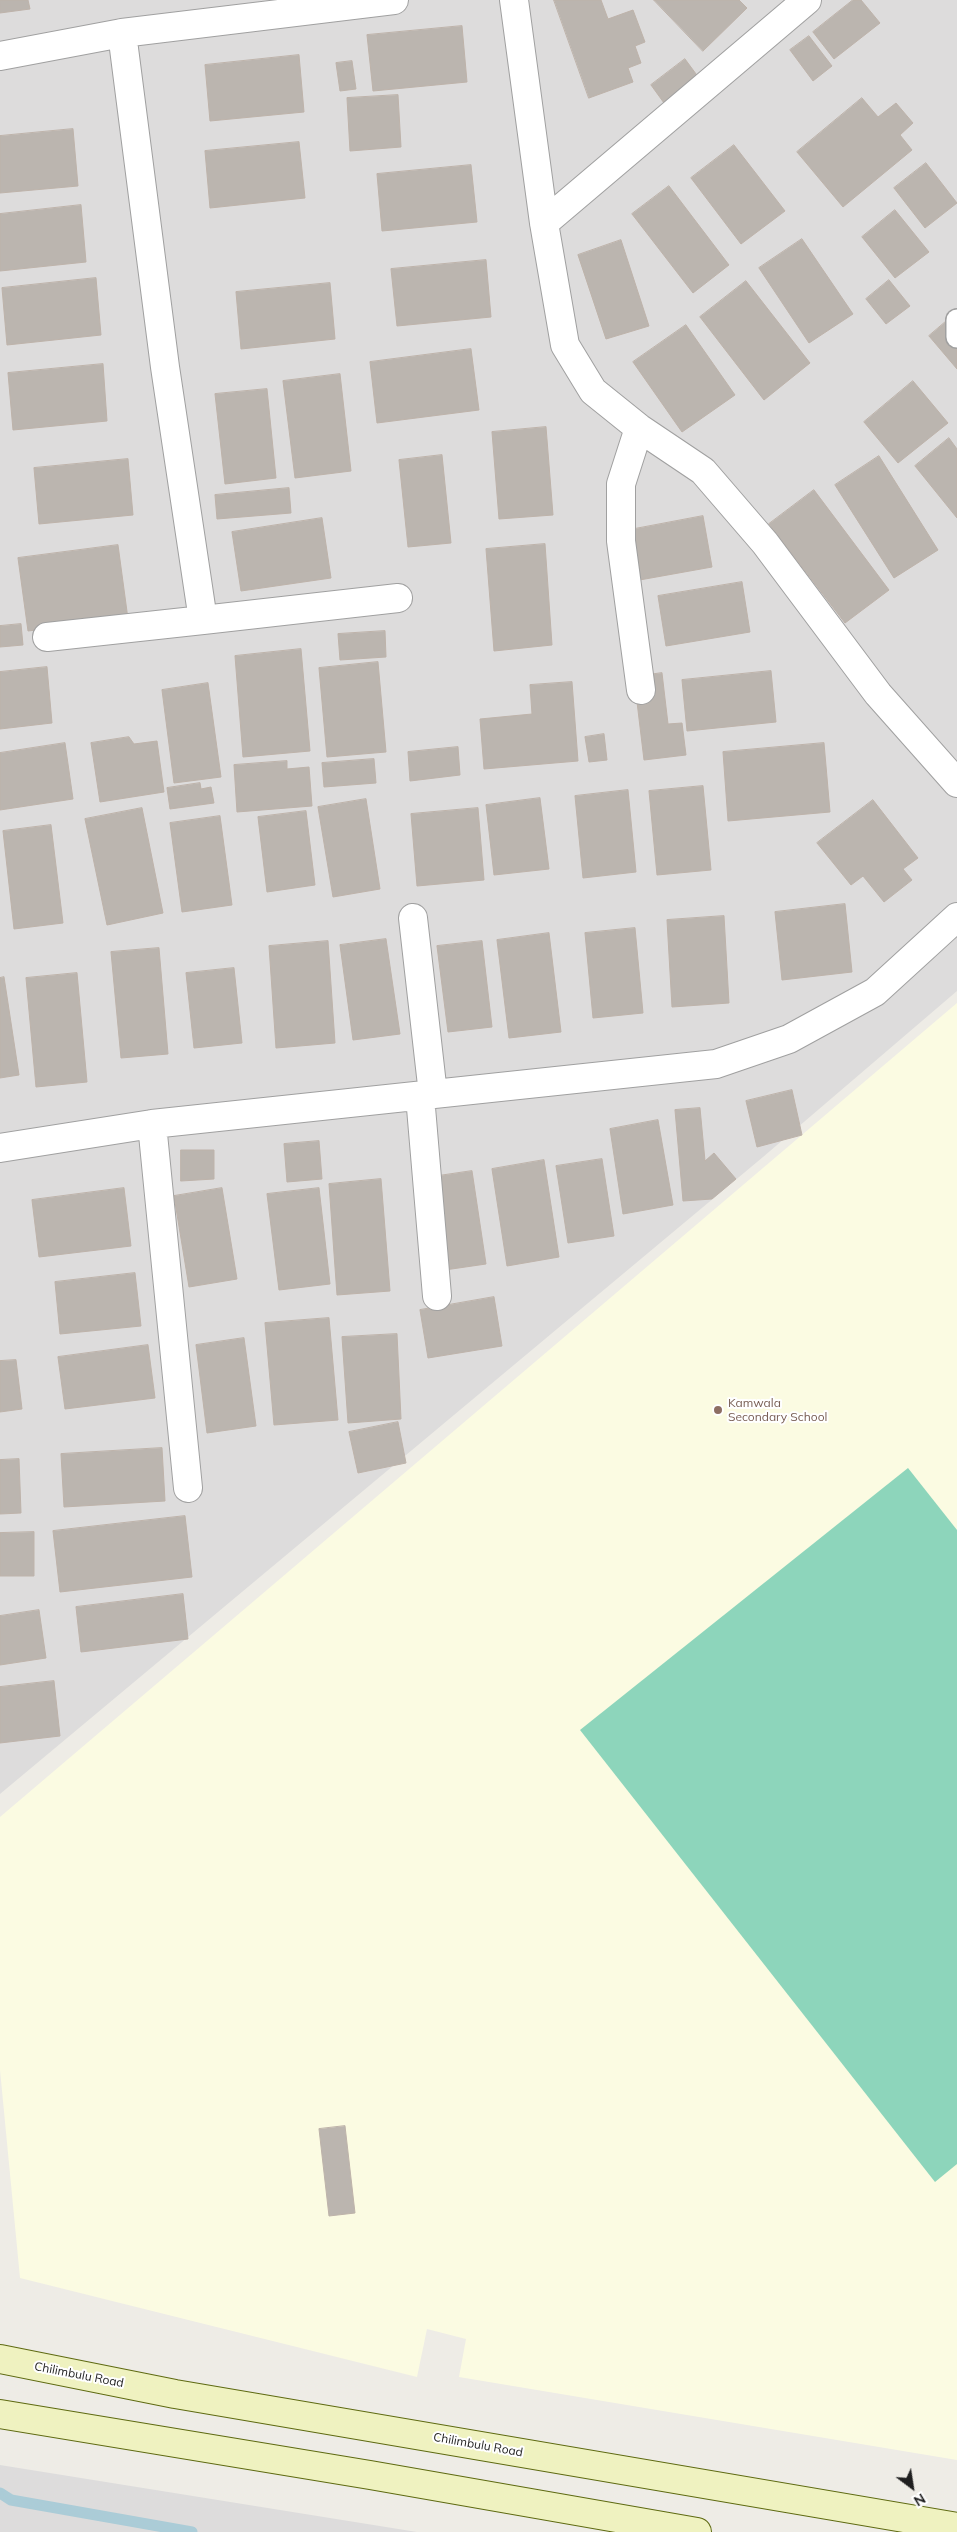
<!DOCTYPE html>
<html>
<head>
<meta charset="utf-8">
<style>
  body { margin:0 }
  #map { position:relative; width:957px; height:2532px; overflow:hidden; background:#eeece6; font-family:Mulish,sans-serif }
  canvas { display:block }
  .north { position:absolute; left:887px; top:2462px; width:50px; height:50px; -webkit-text-stroke:4px #fff; paint-order:stroke; rotate:149deg; font-size:14px; font-weight:700; line-height:20px; text-align:center; color:#1f1f1f }
  .north::after { content:''; display:block; margin:auto; width:18px; height:22px; background:#1f1f1f; clip-path:polygon(50% 0,100% 100%,50% 72%,0 100%) }
</style>
</head>
<body>
<div id="map">
<canvas width="957" height="2532"></canvas>
<div class="north">N</div>
</div>
<script>
const context = document.querySelector('canvas').getContext('2d');
context.lineJoin = 'round';
function fill(path, color) { context.fillStyle = color; context.fill(path, 'evenodd'); }
function stroke(path, color, width, dash) { context.strokeStyle = color; context.lineWidth = width; context.lineCap = dash ? 'butt' : 'round'; context.setLineDash(dash || []); context.stroke(path); }
function label(font, color, halo, rows, align = 'center') {
  context.font = font + ' Mulish,sans-serif'; context.lineWidth = 4; context.setLineDash([]); context.textBaseline = 'middle'; context.strokeStyle = halo; context.fillStyle = color; for (const [text, x, y, turn = 0] of rows) {
    context.save(); context.translate(x, y); context.rotate((+turn || 0) * Math.PI / 180); context.textAlign = isNaN(turn) ? turn : align; if (halo) context.strokeText(text, 0, 0); context.fillText(text, 0, 0); context.restore();
  }
}
fill(new Path2D(`
  M0 0H957V991L763 1157 0 1794Z
  M0 2465 417 2532H0Z`), '#dddcdc');
fill(new Path2D(`
  M957 1003V2460L459 2377 466 2339 427 2329 417 2377 20 2278 0 2070V1817Z`), '#fbfbe2');
fill(new Path2D(`
  M908 1468 957 1530V2164L935 2182 580 1730Z`), '#8dd5bb');
stroke(new Path2D(`
  M0 2493 11 2500 192 2532`), '#abccd7', 11);
const building = new Path2D(`
  M0 0H28L30 9 0 13Z
  M554 0H601L608 19 633 10 645 42 635 46 641 63 628 68 633 82 589 98Z
  M654 0H739L747 8 703 51Z
  M853 0H861L880 23 834 59 813 32Z
  M462 26 467 82 373 91 367 35Z
  M809 36 832 66 813 81 790 50Z
  M299 55 304 112 210 121 205 65Z
  M685 59 699 78 664 103 651 85Z
  M352 61 356 89 340 91 336 63Z
  M398 95 401 147 350 151 347 98Z
  M862 98 878 117 896 103 913 123 900 135 912 150 843 207 797 152Z
  M73 129 78 186 0 193V136Z
  M299 142 305 198 210 208 205 151Z
  M734 145 785 211 741 244 691 178Z
  M926 163 957 203 925 228 894 188Z
  M471 165 477 222 382 231 377 174Z
  M669 186 729 265 693 293 632 214Z
  M81 205 86 262 0 271V214Z
  M895 210 929 252 895 278 862 237Z
  M802 239 853 314 809 343 759 268Z
  M621 240 649 326 606 339 578 255Z
  M486 260 491 317 397 326 391 269Z
  M96 278 101 335 7 345 2 288Z
  M889 280 910 306 886 324 866 299Z
  M746 281 810 363 764 400 700 317Z
  M330 283 335 339 241 349 236 292Z
  M957 312V369L929 336Z
  M686 325 735 395 682 432 633 362Z
  M471 349 479 410 377 423 370 362Z
  M103 364 107 421 13 430 8 373Z
  M340 374 351 471 295 478 283 381Z
  M913 381 948 423 898 463 864 422Z
  M267 389 276 478 225 484 215 394Z
  M546 427 553 515 499 519 492 432Z
  M949 438 957 449V518L915 466Z
  M442 455 451 543 408 547 399 460Z
  M879 456 938 550 894 578 835 485Z
  M128 459 133 515 39 524 34 468Z
  M289 488 291 513 217 519 215 495Z
  M814 490 889 590 845 623 769 524Z
  M703 516 712 567 634 581 624 531Z
  M322 518 331 578 241 591 232 532Z
  M545 544 552 645 494 651 486 549Z
  M118 545 128 619 28 631 18 558Z
  M742 582 750 632 666 646 658 596Z
  M21 624 23 645 0 647V626Z
  M385 631 386 657 340 660 338 634Z
  M301 649 310 751 243 757 235 656Z
  M378 662 386 752 327 757 319 668Z
  M47 667 52 723 0 729V672Z
  M771 671 776 722 687 731 682 680Z
  M662 673 668 724 682 723 686 755 644 760 634 677Z
  M572 682 578 761 484 769 480 719 532 714 530 685Z
  M208 683 221 777 174 783 162 690Z
  M604 734 607 760 589 762 585 737Z
  M129 737 134 744 157 741 164 792 100 802 91 743Z
  M65 743 73 799 0 810V753Z
  M824 743 830 812 728 821 723 752Z
  M458 747 460 775 410 781 408 752Z
  M374 759 376 783 324 787 322 763Z
  M287 761V769L309 767 312 806 237 812 234 765Z
  M200 783 201 789 211 787 214 803 170 809 167 788Z
  M703 786 711 870 657 875 649 791Z
  M628 790 636 872 583 878 575 796Z
  M540 798 549 869 494 875 486 805Z
  M366 799 380 889 333 897 318 807Z
  M873 800 918 858 903 869 912 880 884 902 863 876 851 885 817 843Z
  M142 808 163 913 107 925 85 819Z
  M478 808 484 880 417 886 411 814Z
  M306 811 315 885 267 892 258 817Z
  M220 816 232 905 182 912 170 823Z
  M51 825 63 923 14 929 3 831Z
  M845 904 852 972 782 980 775 912Z
  M724 916 729 1003 672 1007 667 920Z
  M635 928 643 1013 593 1018 585 933Z
  M549 933 561 1032 509 1038 497 940Z
  M386 939 400 1034 353 1040 340 945Z
  M328 941 335 1043 276 1048 269 946Z
  M482 941 492 1027 448 1032 437 946Z
  M159 948 168 1054 121 1058 111 952Z
  M234 968 242 1043 194 1048 186 973Z
  M77 973 87 1082 36 1087 26 978Z
  M4 977 19 1075 0 1078V978Z
  M792 1090 802 1135 757 1147 746 1101Z
  M700 1108 705 1161 714 1153 736 1179 712 1199 683 1201 675 1110Z
  M658 1120 673 1205 623 1214 610 1129Z
  M319 1141 322 1179 287 1182 284 1144Z
  M181 1150H214V1179L181 1181Z
  M602 1159 614 1236 568 1243 556 1166Z
  M544 1160 559 1257 507 1266 492 1169Z
  M472 1171 486 1264 431 1272 418 1179Z
  M381 1179 390 1291 337 1295 329 1184Z
  M124 1188 131 1246 39 1257 32 1200Z
  M222 1188 237 1279 189 1287 174 1196Z
  M319 1188 330 1284 279 1290 267 1194Z
  M135 1273 141 1326 60 1334 55 1282Z
  M494 1297 502 1346 428 1358 420 1310Z
  M329 1318 338 1420 274 1425 265 1323Z
  M397 1334 401 1419 348 1423 342 1337Z
  M244 1338 256 1426 207 1433 196 1345Z
  M148 1345 155 1398 65 1409 58 1357Z
  M16 1360 22 1409 0 1412V1361Z
  M398 1422 406 1463 358 1473 349 1432Z
  M162 1448 165 1501 64 1507 61 1454Z
  M19 1459 21 1513 0 1514V1460Z
  M185 1516 192 1577 60 1592 53 1531Z
  M34 1532V1576H0V1533Z
  M183 1594 188 1639 81 1652 76 1607Z
  M39 1610 46 1658 0 1665V1616Z
  M54 1681 60 1736 0 1743V1687Z
  M345 2126 355 2213 329 2216 319 2129Z`);
fill(building, '#bbb5af');
stroke(building, '#beb3aa', 1);
const service = new Path2D(`
  M957 320V337`);
const minor = new Path2D(`
  M514 0 544 223 565 345 593 391 639 428 703 471 765 543 878 694 957 783
  M122 33 165 367 203 620 398 598
  M0 56 122 33 394 0
  M544 223 807 0
  M639 428 621 484V541L641 690
  M47 637 203 620
  M413 918 433 1094
  M420 1096 437 1296
  M152 1124 188 1488
  M0 1148 152 1124 716 1064 789 1039 875 992 957 917`);
const secondary = new Path2D(`
  M0 2359 175 2394 957 2527
  M0 2414 370 2475 697 2532`);
stroke(service, '#a0a0a0', 24);
stroke(minor, '#a0a0a0', 30);
stroke(secondary, '#5e6a11', 30);
stroke(service, '#fff', 21);
stroke(minor, '#fff', 28);
stroke(secondary, '#eff2c0', 28);
for (const [x, y, r, color] of [
  [718,1410,5,"#8d6e63"]
]) { const dot = new Path2D(); dot.arc(x, y, r, 0, 2 * Math.PI); context.fillStyle = color; context.fill(dot); stroke(dot, '#fff', 2); }
label('12px', '#785e54', '#fff', [
  ["Kamwala",728,1403],
  ["Secondary School",728,1417]
], 'left');
label('12px', '#1f1f1f', '#fff', [
  ["Chilimbulu Road",79,2375,11],
  ["Chilimbulu Road",478,2445,10]
]);
</script>
</body>
</html>
